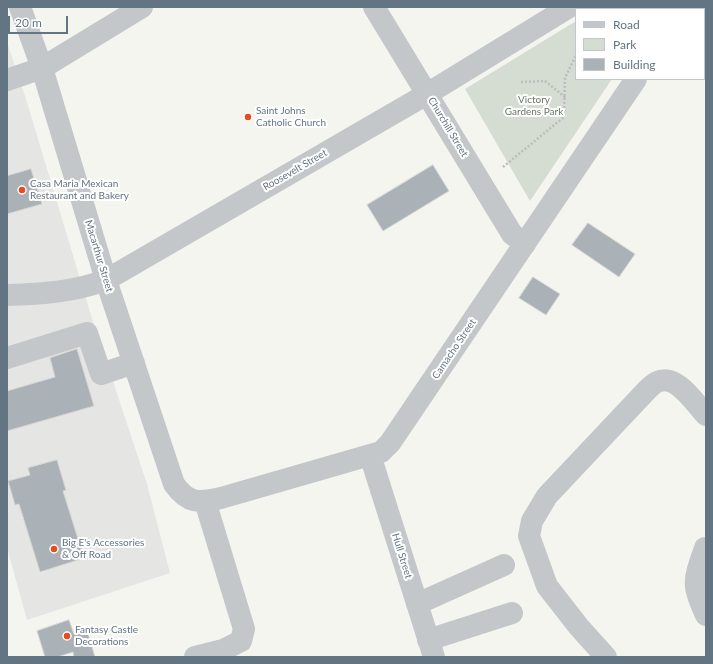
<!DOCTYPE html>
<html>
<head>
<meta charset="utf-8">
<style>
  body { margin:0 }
  #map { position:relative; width:713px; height:664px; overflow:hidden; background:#f5f5f0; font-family:Lato,sans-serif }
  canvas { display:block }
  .frame { position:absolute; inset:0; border:8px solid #637482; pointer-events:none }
  .legend { position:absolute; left:575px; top:8px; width:130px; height:72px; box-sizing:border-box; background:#fff; border:1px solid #c1c7cd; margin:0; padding:5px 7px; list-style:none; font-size:12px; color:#637482 }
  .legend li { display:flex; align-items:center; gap:8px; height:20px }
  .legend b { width:20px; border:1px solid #c1c7cd }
  .scale { position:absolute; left:8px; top:16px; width:60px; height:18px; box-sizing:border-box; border:2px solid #637482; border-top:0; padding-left:5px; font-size:12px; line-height:14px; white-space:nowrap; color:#637482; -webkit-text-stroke:3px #fff; paint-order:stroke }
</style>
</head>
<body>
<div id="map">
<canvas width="713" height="664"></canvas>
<div class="frame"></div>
<ul class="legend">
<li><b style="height:5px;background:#c4c7ca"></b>Road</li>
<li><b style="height:11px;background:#d5dcd1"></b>Park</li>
<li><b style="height:11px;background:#aab2b7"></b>Building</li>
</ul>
<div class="scale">20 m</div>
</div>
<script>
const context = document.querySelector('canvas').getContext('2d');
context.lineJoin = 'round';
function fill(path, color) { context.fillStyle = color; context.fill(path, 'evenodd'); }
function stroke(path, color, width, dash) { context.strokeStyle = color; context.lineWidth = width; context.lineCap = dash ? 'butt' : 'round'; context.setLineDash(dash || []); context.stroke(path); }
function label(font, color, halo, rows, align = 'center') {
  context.font = font + ' Lato,sans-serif'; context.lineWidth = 4; context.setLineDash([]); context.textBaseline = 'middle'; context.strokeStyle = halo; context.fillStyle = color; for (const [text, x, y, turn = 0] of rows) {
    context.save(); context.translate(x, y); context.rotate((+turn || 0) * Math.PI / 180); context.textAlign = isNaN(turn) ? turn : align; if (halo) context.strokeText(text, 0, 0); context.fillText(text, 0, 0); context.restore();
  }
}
fill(new Path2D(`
  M7 42 26 99 91 315 147 484 170 573 27 620 7 548Z`), '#e5e6e4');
fill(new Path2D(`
  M599 7H661L659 9H595Z
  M576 21V79H612L530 201 465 89Z`), '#d5dcd1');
const building = new Path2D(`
  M433 165 449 191 383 231 367 205Z
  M31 169 42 204 7 214V176Z
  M588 223 635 254 619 277 572 245Z
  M533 277 560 294 546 315 519 298Z
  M77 349 94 406 7 431V391L55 377 50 358Z
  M57 460 66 490 63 491 84 558 40 572 19 504 15 505 8 481 30 475 28 468Z
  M69 620 74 634 87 630 95 657H74L73 652 57 657H45L37 631Z`);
fill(building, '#aab2b7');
stroke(building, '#d6d6d3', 1);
stroke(new Path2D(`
  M601 7 602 9
  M521 82 545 81 566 98
  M503 167 564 117 565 78 576 55`), '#bbbdbf', 2.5, [2, 2]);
stroke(new Path2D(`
  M20 7 42 68 106 280 174 484C188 504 199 503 221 498L370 455 381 452 390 443 636 79
  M374 7 512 234 525 244
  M683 9 685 7
  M7 80 42 68 142 7
  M7 295C41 294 74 292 106 280L427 94 569 7
  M7 358 87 333 101 374 134 363
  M370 455 434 657
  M705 548C694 580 691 584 706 615
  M417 604 504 565
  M428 640 512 613
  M195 657 223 650 241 641 244 629 205 501
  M606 657 579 627 547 586 529 536 532 521 547 496 647 390C650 387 653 384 657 382 676 373 694 402 706 415`), '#c4c7ca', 22);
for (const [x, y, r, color] of [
  [248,117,4,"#e54c1f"],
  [22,190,4,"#e54c1f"],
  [54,549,4,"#e54c1f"],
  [67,636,4,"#e54c1f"]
]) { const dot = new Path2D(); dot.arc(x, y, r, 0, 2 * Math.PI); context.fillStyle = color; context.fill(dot); stroke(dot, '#fff', 1.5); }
label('10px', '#677962', '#fff', [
  ["Victory",534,100],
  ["Gardens Park",534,112]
]);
label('10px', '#637482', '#fff', [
  ["Saint Johns",256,111],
  ["Catholic Church",256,123],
  ["Casa Maria Mexican",30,184],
  ["Restaurant and Bakery",30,196],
  ["Big E's Accessories",62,543],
  ["& Off Road",62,555],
  ["Fantasy Castle",75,630],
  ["Decorations",75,642]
], 'left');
label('10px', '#637482', '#fff', [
  ["Churchill Street",448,127,59],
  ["Roosevelt Street",295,170,-30],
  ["Macarthur Street",99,256,73],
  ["Camacho Street",454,349,-56],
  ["Hull Street",402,556,73]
]);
</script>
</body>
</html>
